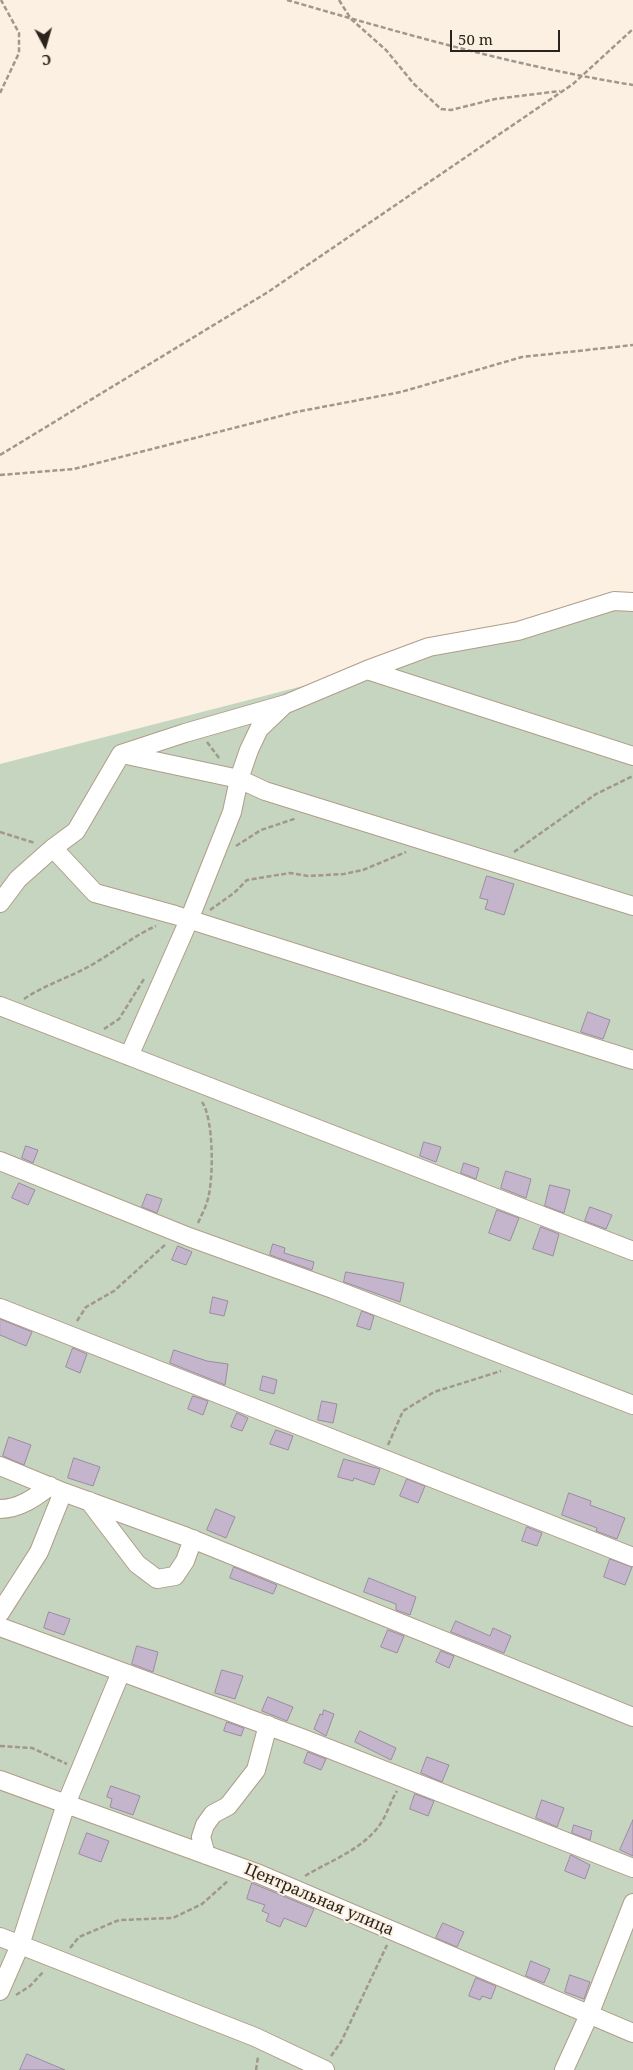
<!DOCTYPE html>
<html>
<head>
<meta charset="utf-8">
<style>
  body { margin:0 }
  #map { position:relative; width:633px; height:2070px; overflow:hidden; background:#fcf0e3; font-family:"Noto Serif",serif }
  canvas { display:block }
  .north { position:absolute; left:20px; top:20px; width:50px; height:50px; -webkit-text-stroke:4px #fcf0e3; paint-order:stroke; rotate:174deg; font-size:14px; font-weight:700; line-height:20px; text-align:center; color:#2b241c }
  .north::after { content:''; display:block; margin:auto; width:18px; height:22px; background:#2b241c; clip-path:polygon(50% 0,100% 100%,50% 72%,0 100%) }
  .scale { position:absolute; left:450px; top:30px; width:110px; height:22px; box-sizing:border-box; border:2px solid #2b241c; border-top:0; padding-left:6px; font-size:15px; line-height:18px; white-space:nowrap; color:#2b241c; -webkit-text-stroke:4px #fcf0e3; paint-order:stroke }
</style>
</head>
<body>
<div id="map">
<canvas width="633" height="2070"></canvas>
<div class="north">С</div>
<div class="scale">50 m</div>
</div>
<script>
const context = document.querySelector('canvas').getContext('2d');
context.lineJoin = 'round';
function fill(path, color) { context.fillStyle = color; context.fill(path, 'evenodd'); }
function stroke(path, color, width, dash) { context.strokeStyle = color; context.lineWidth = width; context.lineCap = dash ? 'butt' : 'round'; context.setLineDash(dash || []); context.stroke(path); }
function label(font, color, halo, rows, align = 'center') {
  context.font = font + ' "Noto Serif",serif'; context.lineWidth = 4; context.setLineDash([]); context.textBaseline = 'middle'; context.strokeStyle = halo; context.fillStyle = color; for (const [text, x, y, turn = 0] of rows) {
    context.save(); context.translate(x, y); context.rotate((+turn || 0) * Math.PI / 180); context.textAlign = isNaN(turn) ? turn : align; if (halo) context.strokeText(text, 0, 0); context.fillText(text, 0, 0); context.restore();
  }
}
fill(new Path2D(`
  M633 601V2070H0V764Z`), '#c5d5c0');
const building = new Path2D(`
  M487 876 514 884 504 915 485 909 488 900 480 898Z
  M588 1012 610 1020 603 1039 581 1032Z
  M424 1142 441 1147 436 1162 420 1156Z
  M26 1146 38 1150 33 1163 22 1158Z
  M464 1163 479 1168 476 1179 461 1173Z
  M506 1171 531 1179 526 1198 501 1188Z
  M19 1183 35 1190 28 1205 12 1198Z
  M550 1185 570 1190 564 1213 545 1206Z
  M147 1194 162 1199 157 1213 142 1207Z
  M590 1207 612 1215 606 1229 585 1221Z
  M497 1210 519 1218 510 1241 489 1233Z
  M541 1227 559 1234 553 1256 533 1249Z
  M273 1244 285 1248 284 1253 314 1262 312 1270 270 1255Z
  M178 1246 192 1252 186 1265 172 1260Z
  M346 1272 404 1283 400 1302 344 1282Z
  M213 1297 228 1301 224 1316 210 1313Z
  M362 1311 374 1316 370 1330 357 1326Z
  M0 1319 32 1332 26 1346 0 1335Z
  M73 1348 87 1354 80 1373 66 1367Z
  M174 1350 207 1361 228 1364 225 1385 170 1363Z
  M263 1376 277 1380 274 1394 260 1390Z
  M193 1396 208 1401 203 1415 188 1409Z
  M322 1401 337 1404 333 1423 318 1420Z
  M237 1413 248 1418 242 1431 231 1427Z
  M276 1430 293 1436 288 1450 270 1444Z
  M9 1437 31 1445 24 1465 3 1456Z
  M74 1458 100 1467 93 1486 68 1478Z
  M344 1459 380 1469 374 1485 354 1478 353 1481 338 1477Z
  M407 1479 425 1486 418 1503 400 1496Z
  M569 1493 591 1501 590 1505 625 1518 617 1539 596 1531 597 1528 562 1515Z
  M216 1509 235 1517 226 1538 207 1530Z
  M527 1527 542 1533 537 1546 522 1541Z
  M610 1559 632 1567 625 1585 604 1577Z
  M234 1567 277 1585 273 1594 230 1578Z
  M369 1578 416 1597 410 1615 396 1610V1604L364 1592Z
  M49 1612 70 1619 64 1635 44 1628Z
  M456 1621 490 1636 493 1628 511 1636 504 1653 451 1632Z
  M388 1630 404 1636 397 1653 381 1647Z
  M137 1646 158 1652 153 1672 132 1664Z
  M441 1651 454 1656 449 1668 436 1662Z
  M222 1670 243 1676 235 1699 215 1693Z
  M268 1697 293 1707 287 1721 262 1711Z
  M324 1710 334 1714 326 1736 314 1729 320 1714 322 1715Z
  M227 1722 244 1728 241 1736 224 1731Z
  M360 1731 396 1748 391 1760 355 1742Z
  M308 1752 326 1759 321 1770 304 1763Z
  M427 1757 449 1765 442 1782 421 1773Z
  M111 1786 140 1796 133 1815 110 1807 112 1799 107 1797Z
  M415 1794 434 1801 428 1816 410 1809Z
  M542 1800 564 1808 557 1827 536 1818Z
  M633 1820V1856L620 1850Z
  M574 1825 592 1831 590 1840 572 1833Z
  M87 1833 109 1841 101 1862 79 1854Z
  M571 1855 590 1865 585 1879 565 1871Z
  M252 1883 314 1909 306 1927 284 1918 280 1927 266 1921 269 1914 262 1911 265 1905 247 1899Z
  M443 1923 464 1932 457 1947 436 1938Z
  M531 1961 550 1969 544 1983 526 1976Z
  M570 1975 590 1982 584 1999 565 1992Z
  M476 1978 496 1986 491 1999 482 1996 480 2000 469 1996Z
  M27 2054 65 2070H20Z`);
fill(building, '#c5b5cc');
stroke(building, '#9c8ca2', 1);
const minor = new Path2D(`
  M633 602 614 601 518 631 429 647 367 670 286 704 185 733 121 754 76 831 53 848 95 893 175 915 633 1060
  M367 670 633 756
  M122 754 239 779 265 791 633 906
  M0 903 18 879 53 848
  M0 1006 633 1251
  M129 1056 189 920 232 812 239 779 249 750 259 729 283 706
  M0 1161 189 1237 333 1289 633 1405
  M0 1308 633 1557
  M0 1466 63 1492 187 1537 633 1717
  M89 1501 137 1564 157 1579 175 1576 185 1561 193 1539
  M0 1509C19 1509 36 1497 50 1486
  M0 1613 39 1552 63 1492
  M0 1627 304 1739 633 1868
  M0 1780 259 1874 633 2033
  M206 1855 201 1837 205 1825 213 1814 228 1806 256 1770 268 1725
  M0 1937 255 2037 325 2070
  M0 1991 20 1945 66 1804 121 1672
  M564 2070 589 2015 633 1903`);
stroke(minor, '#b09d88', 20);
stroke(new Path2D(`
  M287 0C401 33 515 66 633 85
  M339 0 351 19 386 50 414 84 441 109 451 110 495 99 560 91
  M0 93 19 53V33L1 0
  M0 455 268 292 573 84 633 29
  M0 475 74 469 296 412 401 392 522 357 633 345
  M207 742 219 758
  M0 832 35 843
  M236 846 261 830 297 818
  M514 852 596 794 633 776
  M210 910 234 893 247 880 290 873 308 876 344 874 363 870 406 852
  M24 999C43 986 65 979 86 968 111 955 131 937 156 926
  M104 1029 119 1019 144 979
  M198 1223C201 1216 205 1209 207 1202 214 1182 214 1119 202 1102
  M77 1321 86 1307 114 1291 166 1244
  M388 1445 403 1411 434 1392 501 1371
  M0 1746 32 1748 67 1764
  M305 1876C331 1860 360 1851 379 1826 387 1815 390 1802 397 1791
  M70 1948 79 1937 119 1920 173 1918 202 1904 229 1880
  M16 1995 30 1986 44 1971
  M331 2056 341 2042 387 1945
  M256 2070 258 2057`), '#a1978c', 2.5, [5, 2.5]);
stroke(minor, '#fff', 18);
label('16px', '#2b241c', '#fcf0e3', [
  ["Центральная улица",319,1900,23]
]);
</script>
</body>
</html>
